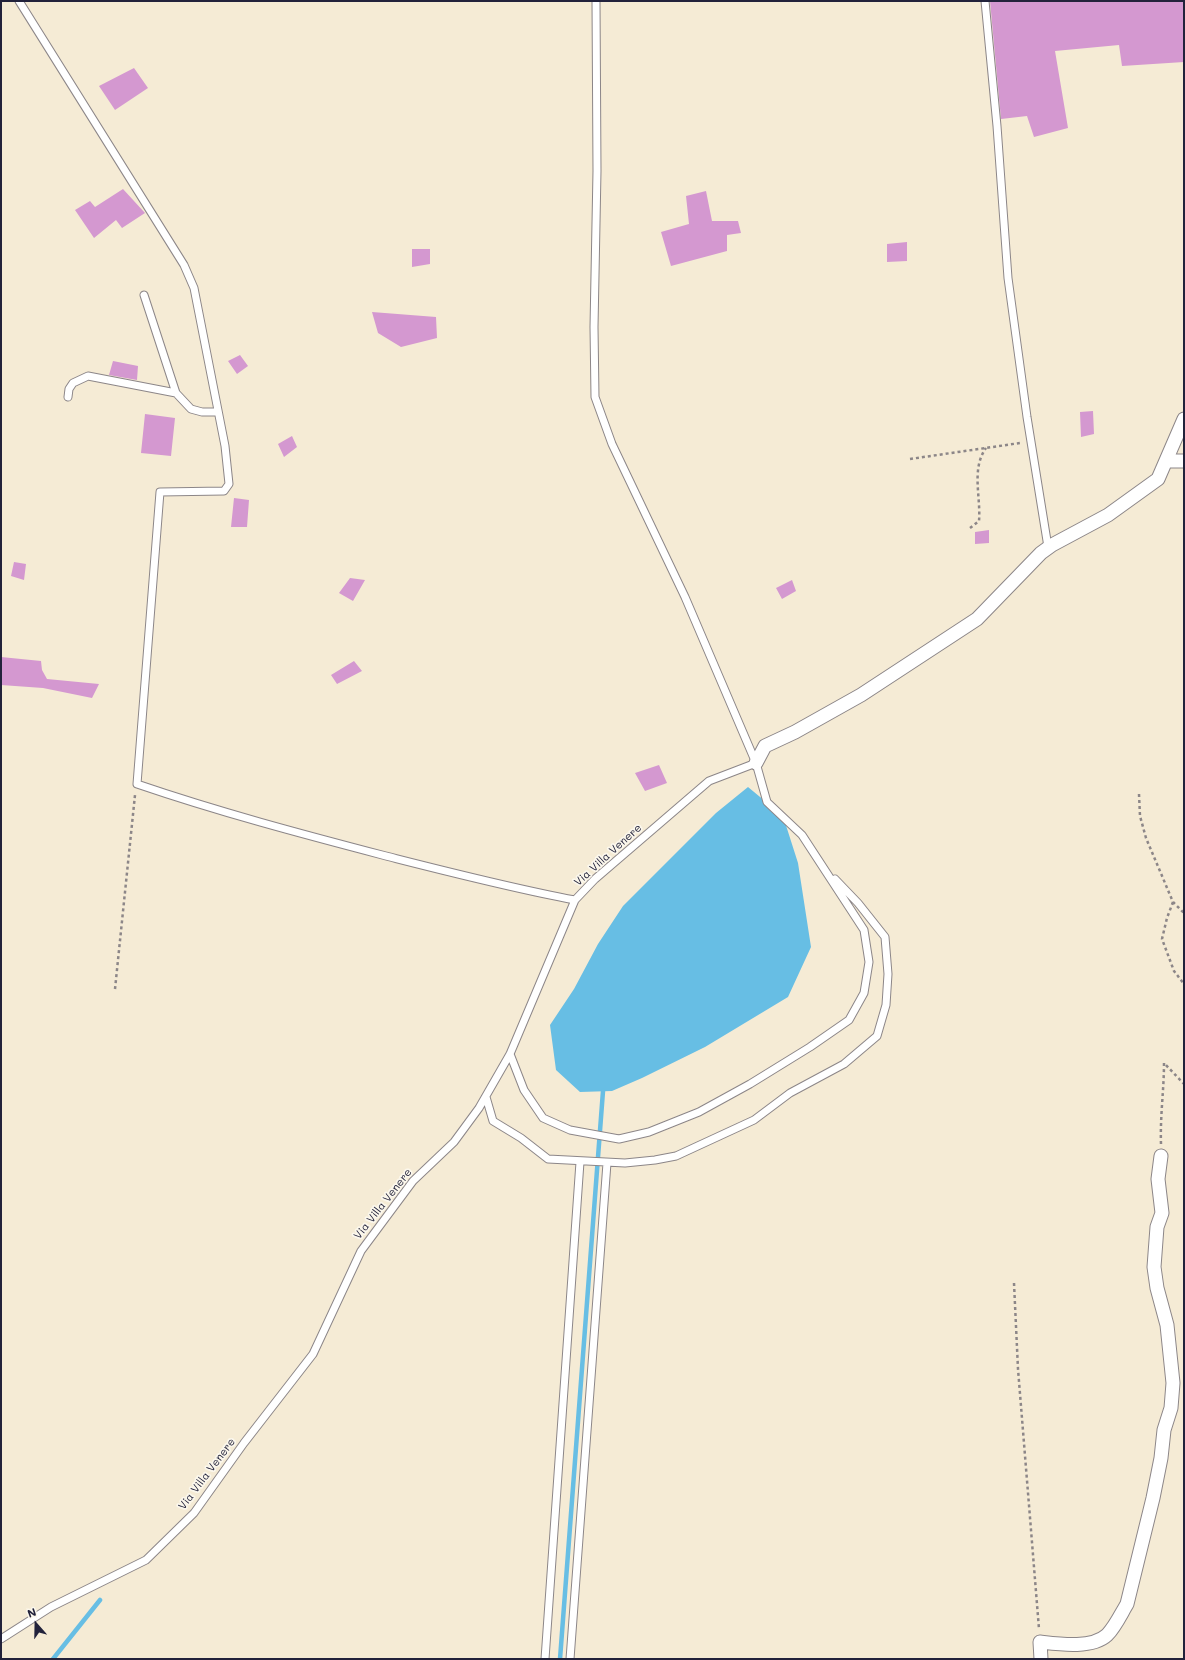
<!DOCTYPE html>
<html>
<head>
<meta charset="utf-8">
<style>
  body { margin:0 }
  #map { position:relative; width:1185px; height:1660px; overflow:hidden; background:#f5ebd5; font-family:Mali,sans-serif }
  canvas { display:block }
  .frame { position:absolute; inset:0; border:2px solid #22223b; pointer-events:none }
  .north { position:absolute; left:16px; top:1604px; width:40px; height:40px; -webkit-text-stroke:3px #fbf7ec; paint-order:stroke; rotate:340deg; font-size:11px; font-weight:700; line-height:16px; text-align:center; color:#22223b }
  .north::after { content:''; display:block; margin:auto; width:14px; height:18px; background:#22223b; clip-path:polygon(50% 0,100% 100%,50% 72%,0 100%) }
</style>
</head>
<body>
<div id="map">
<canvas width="1185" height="1660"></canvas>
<div class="frame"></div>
<div class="north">N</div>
</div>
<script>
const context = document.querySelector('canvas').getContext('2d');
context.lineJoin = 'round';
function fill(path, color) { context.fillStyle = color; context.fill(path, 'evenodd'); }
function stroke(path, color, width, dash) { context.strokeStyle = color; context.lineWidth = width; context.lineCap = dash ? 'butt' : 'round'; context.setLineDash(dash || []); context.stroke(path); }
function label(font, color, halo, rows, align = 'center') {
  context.font = font + ' Mali,sans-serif'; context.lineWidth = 3.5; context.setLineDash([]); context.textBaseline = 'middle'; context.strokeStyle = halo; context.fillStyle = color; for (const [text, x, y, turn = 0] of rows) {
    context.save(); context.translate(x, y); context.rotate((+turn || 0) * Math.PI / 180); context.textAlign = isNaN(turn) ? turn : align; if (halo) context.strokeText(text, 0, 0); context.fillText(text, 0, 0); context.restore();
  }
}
fill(new Path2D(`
  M748 787 783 816 798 863 811 947 788 997 705 1047 642 1078 612 1091 580 1092 556 1070 550 1025 574 989 598 944 623 906 716 813Z`), '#67bee4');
stroke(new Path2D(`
  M53 1659 100 1600
  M560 1659 603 1091`), '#67bee4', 4.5);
fill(new Path2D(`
  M990 1H1184V62L1122 66 1119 45 1055 51 1068 128 1034 137 1027 116 1001 119Z
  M134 68 148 88 115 110 99 86Z
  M123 189 145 213 122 228 116 220 94 238 75 210 90 201 95 207Z
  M706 191 712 221H738L741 233 727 235V251L671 266 661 232 689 224 686 196Z
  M907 242V261L887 262V244Z
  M412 249H430V264L412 267Z
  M372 312 436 317 437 338 401 347 378 333Z
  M240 355 248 366 237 374 228 361Z
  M113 361 138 366 137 380 109 375Z
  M1093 411 1094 434 1081 437 1080 412Z
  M145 414 175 418 171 456 141 453Z
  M292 436 297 447 284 457 278 444Z
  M234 498 249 500 247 527H231Z
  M989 530V543L975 544V532Z
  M14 562 26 564 24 580 11 576Z
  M350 578 365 580 353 601 339 593Z
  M792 580 796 591 782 599 776 588Z
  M1 657 41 661 42 670 47 679 99 684 92 698 43 688 1 685Z
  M354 661 362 671 337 684 331 675Z
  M659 765 667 783 645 791 635 773Z`), '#d498d0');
const lane = new Path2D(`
  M19 1 184 265 194 288 225 446 229 484 224 491 160 492 137 784C219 812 302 834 386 856 449 872 511 888 575 900
  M985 1 997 126 1008 278 1027 417 1048 547
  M144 295 176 393 191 409 202 412H218
  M68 397 69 389 73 383 88 376 176 393
  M510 1054 524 1090 543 1118 570 1130 619 1139 649 1132 699 1112 750 1084 810 1047 849 1020 864 993 869 962 864 930 802 835 767 802 756 763 685 597 612 444 595 397 594 327 597 171 596 1
  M486 1097 493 1121 521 1138 548 1159 625 1163 655 1160 676 1156 754 1120 790 1093 844 1064 877 1036 886 1005 888 974 885 937 858 903 835 879
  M1 1639 51 1607 146 1560 194 1513 244 1443 313 1354 361 1251 413 1181 454 1142 479 1108 510 1054 575 900 595 879 709 781 756 763
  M545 1659 580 1162
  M570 1659 607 1163`);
const street = new Path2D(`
  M1167 461H1184
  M756 763 765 746 795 732 861 695 977 619 1041 553 1052 545 1108 515 1158 479 1184 419
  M1041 1659 1040 1642C1058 1644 1092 1649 1107 1635 1115 1627 1121 1614 1127 1604L1153 1498 1161 1458 1164 1430 1171 1408 1173 1383 1167 1325 1157 1288 1154 1267 1157 1227 1162 1213 1158 1179 1161 1156`);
stroke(lane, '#8c8688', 9);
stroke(street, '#8c8688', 15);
stroke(new Path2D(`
  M910 459 1020 443
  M970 528 979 521C981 497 971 469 986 448
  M1139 794 1140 816 1146 838 1173 902 1184 913
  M1173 902 1167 918 1162 939 1174 971 1184 984
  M115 989 135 795
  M1161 1144C1160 1116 1164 1090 1164 1063L1184 1084
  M1014 1283 1018 1369 1039 1629`), '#8c8688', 2.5, [3, 3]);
stroke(lane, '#fff', 7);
stroke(street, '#fff', 13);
label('11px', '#22223b', '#fbf7ec', [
  ["Via Villa Venere",608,855,-42],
  ["Via Villa Venere",383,1204,-52],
  ["Via Villa Venere",207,1474,-53]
]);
</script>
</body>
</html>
